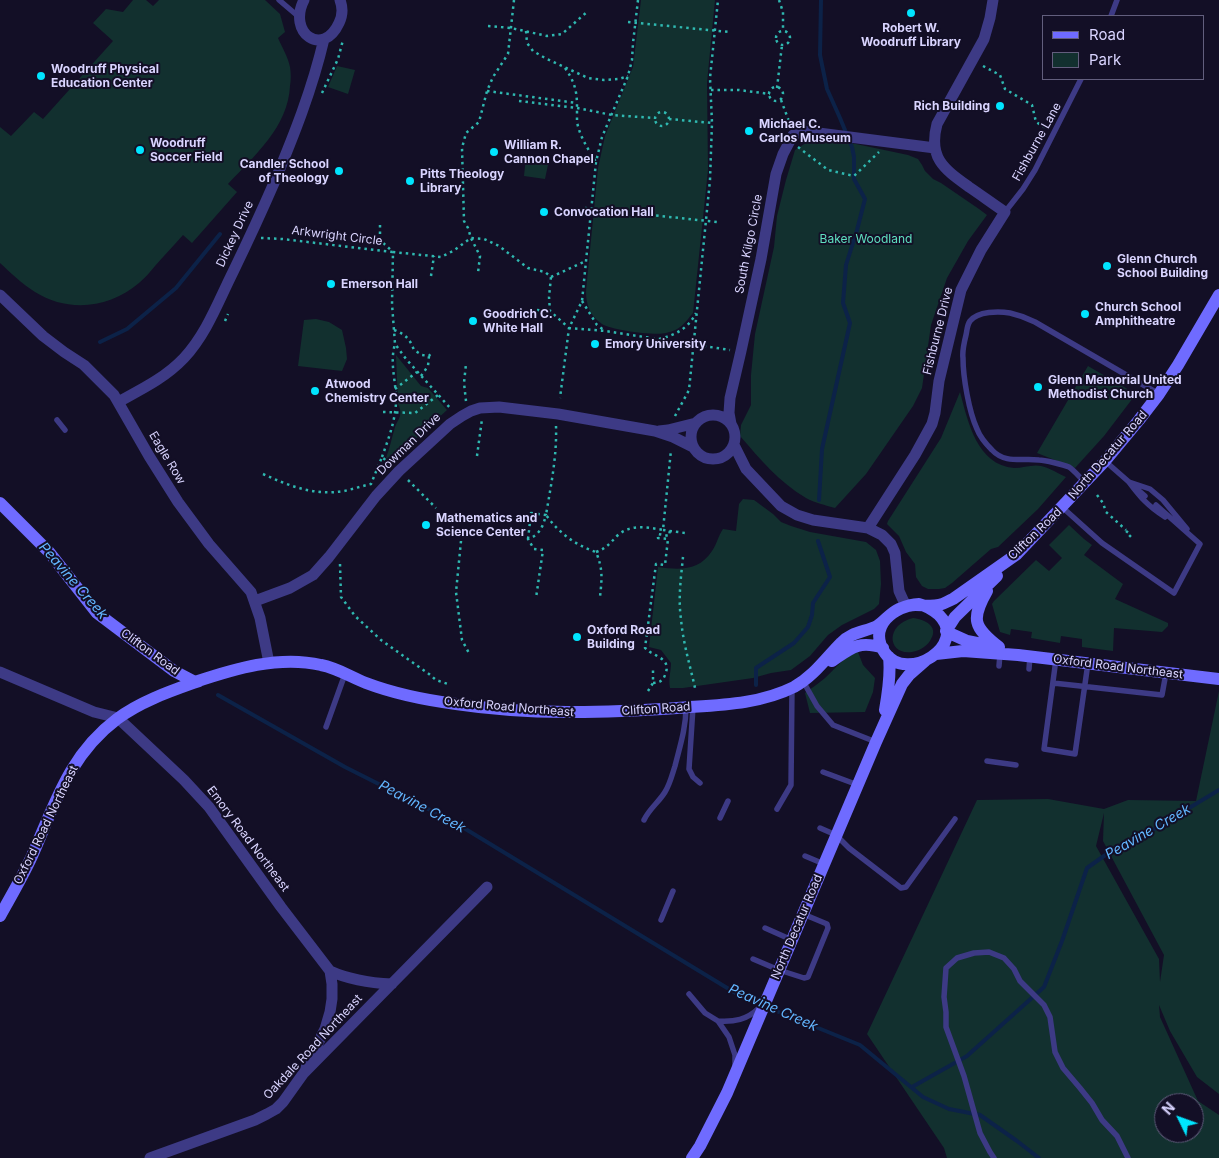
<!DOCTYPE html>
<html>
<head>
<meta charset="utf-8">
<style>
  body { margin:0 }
  #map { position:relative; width:1219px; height:1158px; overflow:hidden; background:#130f26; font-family:Inter,sans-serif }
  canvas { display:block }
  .legend { position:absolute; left:1042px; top:15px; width:162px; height:65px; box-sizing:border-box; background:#130f26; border:1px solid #625e7d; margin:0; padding:6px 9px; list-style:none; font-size:15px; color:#d9d4ff }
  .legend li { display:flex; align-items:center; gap:10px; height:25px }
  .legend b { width:25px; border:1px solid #625e7d }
  .north { position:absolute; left:1154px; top:1093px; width:50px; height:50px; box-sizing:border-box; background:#130f26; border:1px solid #625e7d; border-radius:50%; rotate:312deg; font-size:14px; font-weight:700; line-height:20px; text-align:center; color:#d9d4ff }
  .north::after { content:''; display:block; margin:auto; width:18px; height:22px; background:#00e5ff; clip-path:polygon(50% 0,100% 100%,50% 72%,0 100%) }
</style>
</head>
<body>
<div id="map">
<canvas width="1219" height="1158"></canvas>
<ul class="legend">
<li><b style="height:6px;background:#6f6bff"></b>Road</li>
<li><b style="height:14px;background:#12302f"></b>Park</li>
</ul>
<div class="north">N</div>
</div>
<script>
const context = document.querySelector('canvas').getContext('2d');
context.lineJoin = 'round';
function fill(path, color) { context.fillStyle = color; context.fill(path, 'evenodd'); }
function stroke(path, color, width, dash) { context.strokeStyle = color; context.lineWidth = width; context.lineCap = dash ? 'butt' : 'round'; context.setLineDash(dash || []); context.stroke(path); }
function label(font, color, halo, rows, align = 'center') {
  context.font = font + ' Inter,sans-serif'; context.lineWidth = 4; context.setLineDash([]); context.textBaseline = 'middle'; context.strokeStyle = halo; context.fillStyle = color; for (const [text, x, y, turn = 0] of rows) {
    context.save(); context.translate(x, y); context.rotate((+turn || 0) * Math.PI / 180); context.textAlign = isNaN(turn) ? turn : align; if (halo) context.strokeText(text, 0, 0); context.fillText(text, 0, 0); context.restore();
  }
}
fill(new Path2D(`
  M133 0H146L153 6 159 0H265L280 14 285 32 278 38C282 47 288 57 290 67 291 73 291 80 290 86 288 127 255 155 228 184L237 192 192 243 183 235C174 245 164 256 155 266 150 272 145 278 139 283 110 308 68 313 35 292 22 284 11 273 0 263V127L11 136 34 112 43 119 113 41 93 23 106 9 123 12Z
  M641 0H715L707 83 708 170 693 313C689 317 685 324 680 327 677 330 670 332 666 333 655 336 611 330 602 324 590 316 586 305 586 291L598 168 605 136 633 67Z
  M337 66 355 70 348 94 328 87Z
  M812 139 856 144 908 155 918 159 922 165 925 171 933 179 941 183 979 209 987 215 968 241 947 278 931 325 922 388 913 406 866 474 835 508C825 505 815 503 806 498 779 482 760 459 740 436L741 425 751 405V375L755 334 774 247 777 216 786 180 795 150Z
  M526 157 549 160 545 179 524 176Z
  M316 319 329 322 342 330 346 348 347 359 342 371 298 366 304 320Z
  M396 355 421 386 428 388 447 410 393 460 386 458C390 447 392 437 395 427 396 423 399 420 400 416 401 411 400 408 398 404Z
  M1088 366 1136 394 1104 436 1075 468 1037 453Z
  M960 392C968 422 977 465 1014 468 1023 468 1033 464 1041 466 1048 467 1059 474 1066 477L1038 509 998 547 991 549 952 583 945 588 939 589H928L922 586 916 577 915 564 906 552 899 536 887 524 888 521 941 438Z
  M743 499 754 500 773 514 781 522 791 526 810 532 866 542 876 550 880 561 881 584 879 604 874 609 842 625 828 635 810 656 791 670 771 673 753 678 683 688H670C668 678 671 672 671 663L661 650 649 647 658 567C680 570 699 571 712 551 717 544 718 536 723 529L736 531 739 504Z
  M1069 525 1084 539 1092 545 1084 555 1123 584 1115 599 1168 623V626L1162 632 1114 628 1113 651 1082 647V639L1061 636 1060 643 1031 638 1032 632 1011 629 1010 635 1000 632 992 604 994 601 1036 560 1049 571 1062 558 1049 545Z
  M913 618C924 619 939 626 931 639 928 645 922 649 916 651 889 659 882 626 913 618Z
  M858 652 863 665 875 678 873 692 865 712 810 713 805 693C812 688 819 683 825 678 836 668 843 657 858 652Z
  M1219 691V1094L1197 1077 1170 1031 1159 1005 1160 1017 1198 1101 1219 1115V1158H947L944 1148 867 1034 977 800 1048 799 1104 809 1128 800 1196 801ZM1104 813 1103 841 1164 955 1160 982 1159 959 1096 846ZM1164 1103H1194V1133H1164Z`), '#12302f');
stroke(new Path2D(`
  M100 342 127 329 176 288 220 234
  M819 500 822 449 850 323 843 303 846 265 857 230 865 199 854 179V157L852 147 840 118 827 89 820 55 821 0
  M756 685V668L794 643 808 627 812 615 813 603 830 577 818 541
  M218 695 345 767 454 822 742 997 860 1045 923 1097 949 1109 980 1115 1017 1141 1039 1158
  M912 1087 967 1056 1044 987 1062 941 1087 868 1111 851 1151 831 1219 790`), '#0c2248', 4);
stroke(new Path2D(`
  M514 0 508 54 493 77 487 91 479 122 466 133 462 148 464 221 468 228 471 238 484 239 499 246 528 268 545 272 551 277 549 297 550 311 569 328 560 398
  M638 0 633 43 632 60 628 76 602 137 596 162 582 301 569 328 605 331 730 350
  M779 0 783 12V30
  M628 22 729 32
  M488 26 511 28 547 36 562 34 588 11
  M776 38a7 7 0 1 1 14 0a7 7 0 1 1-14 0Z
  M526 31 527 43 533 51 545 58 588 78 604 80 619 79 628 76
  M983 66 1000 75 1005 89 1032 105 1036 122 1046 128
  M565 68C574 81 577 90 577 106 577 111 577 117 577 122 580 137 588 149 596 162
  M769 94a7 7 0 1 1 14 0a7 7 0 1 1-14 0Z
  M777 88 782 45
  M711 90H739L770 94
  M487 91 577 103
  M322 93 338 59 343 40
  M781 100 790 124
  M519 101 577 108 612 115 654 118
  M655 119a7 7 0 1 1 14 0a7 7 0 1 1-14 0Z
  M669 119 712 123
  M798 147 828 170 854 176 879 152
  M585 208 717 222
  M380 225V240L393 252 441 257 453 251 471 238 480 256 478 273
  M261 238 282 239 393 252 392 304 395 344 406 359 451 409
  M431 276 434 256
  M551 277 586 261
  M582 301 597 325 605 331
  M537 310 550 311
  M225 321 228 314
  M394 330C405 334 410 339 414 350L422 355 429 356 432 352
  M659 339C675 335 688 329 696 313
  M421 376 428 366 429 356
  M395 389 417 372
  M466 401 464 383 466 364
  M383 412 415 413 438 395
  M675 416 689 390 710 180 712 123 710 78 718 0
  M556 426C557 456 551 485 546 515 559 533 575 545 596 552 603 569 602 578 600 597
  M477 456 482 419
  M382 457C388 440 395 422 396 403 397 384 389 364 395 344
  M263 474C289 486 315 496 344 491 353 489 362 486 371 484L382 457 390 464
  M408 480 436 508
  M1097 495 1103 503 1106 512 1126 530
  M663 530 685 533
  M1126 531 1131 535 1129 537
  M528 539 531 513 546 515C543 526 540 535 528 539L534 549 543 550 536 598
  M461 541 456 592 462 640 470 655
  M596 552C607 548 610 543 618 535 631 524 647 527 663 530L671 450
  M683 557C681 577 678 598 681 619 683 643 690 665 695 688
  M340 564 341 597 355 616 381 640 429 674 436 680 448 684
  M653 683C659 683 663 681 665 675 671 661 660 658 652 653 649 652 648 650 645 648L656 564 665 565 668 539 658 538V534L669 536 670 530
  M648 691 653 683V670H650`), '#2fb8b0', 2.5, [2.5, 4]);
stroke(new Path2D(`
  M279 0 299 17
  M1111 16 1117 0
  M1005 212 1023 189 1035 170 1081 79
  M57 420 65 430
  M1105 461 1145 496
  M1129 482 1150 489 1163 500 1187 529
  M1129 482C1141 498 1148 506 1165 517
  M1086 483C1080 478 1075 471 1069 467 1064 465 1045 460 1039 460 1022 458 1005 464 992 450 986 444 980 437 977 429 969 412 963 377 963 358 962 351 964 343 966 335 967 331 967 325 970 321 978 311 999 311 1010 313 1019 315 1027 318 1035 322L1159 394
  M1062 507 1102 543 1174 593 1200 544 1156 505
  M1056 659 1044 749 1075 754 1088 663
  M999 666 1000 654
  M1029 669 1030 656
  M803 681 817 706 833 725 876 742
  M1053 683 1162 695 1166 673
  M693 707 689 769 693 777 700 783
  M326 727 345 674
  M987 761 1016 765
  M823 772 858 785
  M777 809 791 785 792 688
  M720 818 728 801
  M644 820C649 809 659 802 665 792 670 784 672 775 675 766 680 746 686 728 686 707
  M820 828 836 835 849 848 901 888 906 887 955 819
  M805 856 824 864
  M661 920 673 891
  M765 928 792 940
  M753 959 779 970 804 978 808 977 828 928 827 924 803 914
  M689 994 705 1013 718 1021 729 1037 735 1055V1065
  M718 1021C734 1022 747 1020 759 1008
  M994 1158 990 1152 980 1133 964 1076 946 1027V1012L944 997 946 968 957 958 974 953 989 952 1004 958 1014 969 1020 981 1044 1005 1050 1017 1055 1052 1063 1068 1080 1088 1092 1103 1102 1120 1117 1136 1128 1158`), '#3d3a85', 5.5);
stroke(new Path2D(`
  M304 0C287 33 323 58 339 23 343 15 343 8 340 0
  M0 295 43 336 64 352 84 365 114 395 149 456 178 502 209 544 251 592 260 618 269 663
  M118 402C142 389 165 378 184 358 207 333 218 302 233 272 247 243 261 213 274 183 294 135 312 90 324 39
  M691 437a22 22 0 1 1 44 0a22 22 0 1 1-44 0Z
  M731 424 729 413 730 398 741 351 761 259 776 174 783 154 793 135 803 131 935 148
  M659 431 668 430 696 423
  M734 445 746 469 781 506 797 515 813 520 868 528 882 535 891 544 895 553 899 591 904 602 907 605
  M868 528 915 455 932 424 935 413 939 381 961 290 981 250 1005 212C993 204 981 195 969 187 944 169 928 158 937 124L984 39 990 18 993 0
  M255 601 290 588 313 575 329 557 376 496 399 471 450 424 462 416 471 411 480 408 499 407 558 414 655 431 673 437 693 447
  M0 672 94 712 118 718 184 780 209 807 281 907 330 971 332 984V999L330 1012 325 1029 303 1074
  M330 971C350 980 370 983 392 984
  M150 1158 255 1120 267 1114 276 1109 283 1102 303 1074 487 887`), '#3d3a85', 11);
stroke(new Path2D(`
  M0 503 49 552 97 613 174 671 195 682C234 669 279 655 321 665 337 668 351 677 366 683 395 694 425 700 456 704 529 715 603 713 677 708 717 705 758 705 794 687 814 676 826 658 841 643 851 632 865 632 877 626 885 621 890 613 899 609 916 601 923 608 939 605 944 604 948 601 953 599L1017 554 1105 461 1139 420 1159 394 1178 365 1219 295
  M987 591C971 619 973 627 999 647
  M919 604C927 606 933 610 939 615 969 645 907 684 885 653 867 627 894 605 919 604Z
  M946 631 955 617 997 576
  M947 632 967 641 997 647
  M936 654 963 651 1018 655 1219 679
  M832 661C851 648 859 640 883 648
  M885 710C888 693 891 674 889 657
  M0 916C11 896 23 876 32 856 55 804 69 755 117 719 141 701 171 691 199 681
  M692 1158 700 1146 727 1093 876 742 902 684 909 675 925 661`), '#6f6bff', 12);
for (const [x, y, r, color] of [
  [911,13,5,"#00e5ff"],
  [41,76,5,"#00e5ff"],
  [1000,106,5,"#00e5ff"],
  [749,131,5,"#00e5ff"],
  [140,150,5,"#00e5ff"],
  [494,152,5,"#00e5ff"],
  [339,171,5,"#00e5ff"],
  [410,181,5,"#00e5ff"],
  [544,212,5,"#00e5ff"],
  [1107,266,5,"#00e5ff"],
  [331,284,5,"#00e5ff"],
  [1085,314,5,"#00e5ff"],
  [473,321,5,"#00e5ff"],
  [595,344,5,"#00e5ff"],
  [1038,387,5,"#00e5ff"],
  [315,391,5,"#00e5ff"],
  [426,525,5,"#00e5ff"],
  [577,637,5,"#00e5ff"]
]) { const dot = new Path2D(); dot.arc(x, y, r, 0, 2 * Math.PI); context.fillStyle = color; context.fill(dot); stroke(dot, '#130f26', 2); }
label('bold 12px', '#d9d4ff', '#130f26', [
  ["Robert W.",911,28,"center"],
  ["Woodruff Library",911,42,"center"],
  ["Woodruff Physical",51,69],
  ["Education Center",51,83],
  ["Rich Building",990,106,"right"],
  ["Michael C.",759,124],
  ["Carlos Museum",759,138],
  ["Woodruff",150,143],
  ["Soccer Field",150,157],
  ["William R.",504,145],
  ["Cannon Chapel",504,159],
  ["Candler School",329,164,"right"],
  ["of Theology",329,178,"right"],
  ["Pitts Theology",420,174],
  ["Library",420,188],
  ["Convocation Hall",554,212],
  ["Glenn Church",1117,259],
  ["School Building",1117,273],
  ["Emerson Hall",341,284],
  ["Church School",1095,307],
  ["Amphitheatre",1095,321],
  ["Goodrich C.",483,314],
  ["White Hall",483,328],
  ["Emory University",605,344],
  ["Glenn Memorial United",1048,380],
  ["Methodist Church",1048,394],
  ["Atwood",325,384],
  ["Chemistry Center",325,398],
  ["Mathematics and",436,518],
  ["Science Center",436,532],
  ["Oxford Road",587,630],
  ["Building",587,644]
], 'left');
label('12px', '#d9d4ff', '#130f26', [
  ["Fishburne Lane",1037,142,-61],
  ["Dickey Drive",235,234,-65],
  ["Arkwright Circle",337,236,7],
  ["South Kilgo Circle",749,244,-79],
  ["Fishburne Drive",938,331,-76],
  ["Dowman Drive",409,444,-44],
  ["North Decatur Road",1108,455,-49],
  ["Eagle Row",167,458,59],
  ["Clifton Road",1035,534,-44],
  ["Clifton Road",150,652,36],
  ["Oxford Road Northeast",1118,667,7],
  ["Oxford Road Northeast",509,707,5],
  ["Clifton Road",656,709,-4],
  ["Oxford Road Northeast",46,825,-64],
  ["Emory Road Northeast",248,839,53],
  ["North Decatur Road",797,927,-67],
  ["Oakdale Road Northeast",313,1047,-47]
]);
label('12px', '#5fe0c0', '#130f26', [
  ["Baker Woodland",866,239]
]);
label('italic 14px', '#62b6ff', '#130f26', [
  ["Peavine Creek",73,581,49],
  ["Peavine Creek",422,807,28],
  ["Peavine Creek",1148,832,-30],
  ["Peavine Creek",773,1008,24]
]);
</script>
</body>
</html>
